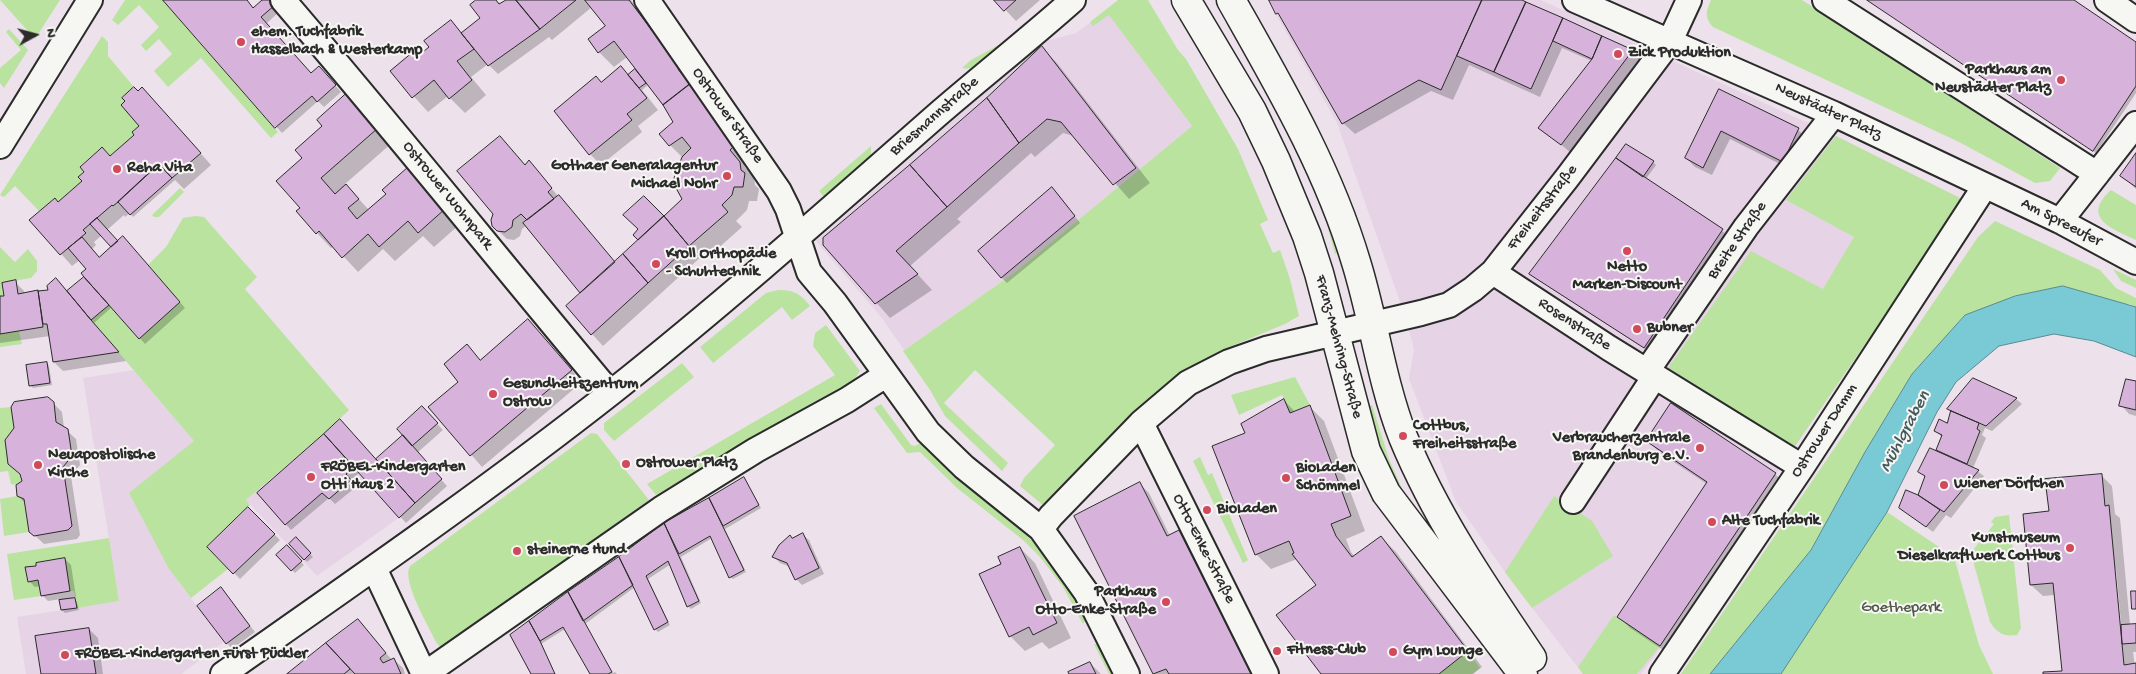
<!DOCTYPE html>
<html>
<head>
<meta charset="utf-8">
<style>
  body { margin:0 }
  #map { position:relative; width:2136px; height:674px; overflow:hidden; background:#ede2eb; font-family:"Gochi Hand",sans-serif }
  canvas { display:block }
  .north { position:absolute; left:10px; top:10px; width:50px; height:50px; -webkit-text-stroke:4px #f6f6f2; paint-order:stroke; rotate:83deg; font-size:14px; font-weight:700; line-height:20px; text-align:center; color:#2b2b2b }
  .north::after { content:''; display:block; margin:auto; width:18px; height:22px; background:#2b2b2b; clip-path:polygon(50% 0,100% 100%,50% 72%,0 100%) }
</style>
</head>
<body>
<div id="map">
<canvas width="2136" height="674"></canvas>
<div class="north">N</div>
</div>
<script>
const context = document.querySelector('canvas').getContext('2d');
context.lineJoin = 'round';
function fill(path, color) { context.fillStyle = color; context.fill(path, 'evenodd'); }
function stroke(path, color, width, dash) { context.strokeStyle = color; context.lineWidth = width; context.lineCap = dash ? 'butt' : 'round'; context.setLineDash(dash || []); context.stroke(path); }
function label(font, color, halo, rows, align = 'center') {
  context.font = font + ' "Gochi Hand",sans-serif'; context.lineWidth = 4; context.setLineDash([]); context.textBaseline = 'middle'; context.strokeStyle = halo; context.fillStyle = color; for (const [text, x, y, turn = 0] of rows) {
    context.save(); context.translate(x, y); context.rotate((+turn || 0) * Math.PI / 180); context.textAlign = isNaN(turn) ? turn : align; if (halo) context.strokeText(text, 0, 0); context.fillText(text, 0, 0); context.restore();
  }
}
fill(new Path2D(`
  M1268 0H1541L1836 136 1964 200 1793 449 1661 647 1641 674H1583L1512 582 1456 502 1409 379 1414 349 1406 319 1337 123Z
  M1107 10 1192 126 1014 273 904 350 881 317 816 241 1042 42 1076 33Z
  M134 370 194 441 169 569 224 642 181 674H26L17 617 119 601 83 378Z
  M324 434 399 518 317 576 246 500Z`), '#e6d4e6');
fill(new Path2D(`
  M0 0H60L35 39Z
  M125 0H163L278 132 271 138 201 58 168 87 154 71 172 54 159 39 146 51 141 45 159 27 139 5 118 25 112 20Z
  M1118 0H1148L1178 50 1186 59 1238 149 1268 220 1260 224 1273 253 1280 250 1290 279 1299 316 1285 324 1227 348 1194 365 1103 444 1051 503 1044 506 1020 486 1024 478 1055 445 975 370 944 403 1008 463 1002 471 945 416 930 390 903 351 1014 273 1192 126 1109 15 1093 26 1090 22Z
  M1711 0H1802L2060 168 2050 181 2035 183 1959 142 1713 27C1704 18 1706 11 1711 0Z
  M9 29 28 50 4 88 0 83V68L21 50 6 32Z
  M102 36 108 42V56L134 87 122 97 139 126 132 132 134 135 110 156 102 147 80 166 84 172 78 177 82 181 58 202 55 198 39 211 15 186 4 197 0 195Z
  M1004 42 975 69 962 68 971 60Z
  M1836 136 1964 200 1793 449 1668 368 1751 251 1823 289 1854 237 1786 200Z
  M871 146V158L825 198 819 191Z
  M180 188 184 192 159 217H154L152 215Z
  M2111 190 2136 205V240C2113 229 2080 218 2111 190Z
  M1321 198 1341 252 1335 254 1327 224 1318 202Z
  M195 216 204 217 257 277 245 289 349 410 324 434 246 500 250 505 248 507 207 547 228 569 191 598 169 569 129 493 194 441 91 320 109 305 139 339 180 302 148 265 166 247 183 218Z
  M1995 221 2100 270 2116 288 2136 298V307L2130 304 1965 315 1912 374 1865 452 1811 550 1710 674H1681L1978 237Z
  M0 247 15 262 28 249 37 261V271L31 278 2 283 4 296H0Z
  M2113 269 2136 280V288L2121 281Z
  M778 290C793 290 800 293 810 306L792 320 782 307 713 363 700 347 766 293Z
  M826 325 860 371 854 380 656 495 647 484 835 375 813 346 815 333Z
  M19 331 22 344 0 347V334Z
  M682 363 694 377 614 441 604 430V423Z
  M1295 377 1310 405 1290 413 1282 395 1239 415 1231 395Z
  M881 404 911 445 915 446 922 442 1049 556 1071 587 1088 617 1083 624 1063 587 1040 557 1023 540 957 488 920 452 907 453 874 408Z
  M1372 405 1389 459 1403 491 1402 493 1400 492 1384 463 1364 407Z
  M11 407 14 428 5 440 8 463 20 474 22 481 16 485 11 484 8 471 0 472V408Z
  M591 433 597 434 649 500 442 649 436 642C429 627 401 580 410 566Z
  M1200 457 1208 475 1212 473 1248 560 1243 563 1193 461Z
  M17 496 24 499 29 532 4 536 0 499Z
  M1554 496 1592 521 1613 556 1532 608 1505 572Z
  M1887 512 1954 557 1979 645 1993 674H1781Z
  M2009 515 2021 628 2017 635C2004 637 1997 633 1990 622L1972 557 1973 550 1994 524 1991 522 1995 517Z
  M109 538 119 601 77 608 74 591H70L65 558 36 563V566L26 567 28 582 38 580 41 596 14 600 7 554Z
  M1614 615 1660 646 1637 674H1583L1578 667Z
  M1094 644 1103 645 1118 674H1109Z
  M1468 651 1480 668 1472 674H1439Z`), '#bae3a0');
const water = new Path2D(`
  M2063 286 2136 307V357L2094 341 2054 334 1999 346 1956 382 1937 412 1887 512 1781 674H1710L1811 550 1865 452 1912 374 1965 315 2015 296Z`);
fill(water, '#7acad5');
stroke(water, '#5a8a91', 1);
fill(new Path2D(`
  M165 0H246L254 9 264 0H270L280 11 266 24 311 75 325 74 341 92 324 107 318 101 282 133Z
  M478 0H496L500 4 509 0H631L672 53 748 162 744 166 754 178 755 185 759 189 757 201H749L747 210 736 221 742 227 705 260 702 256 603 346 592 334 582 293 527 225 522 229 520 236 514 240 507 239 493 226 525 166 529 162 615 263 640 240 635 235 640 229 644 197 664 218 683 199V158L670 145 675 122 648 85 642 90 658 110 638 126 642 132 601 165 590 154 601 83 621 67 629 76 637 70 627 57 614 67 599 52 607 26 592 7 552 40 549 37 498 74 488 64 471 77 486 95 465 113 448 96 428 112 391 71 419 58 431 47 450 22 462 34 481 18Z
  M996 0H1040L1016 21Z
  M1271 0H1519L1632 51 1641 59 1571 153 1540 127 1592 61 1562 48 1540 97 1469 65 1453 100 1431 91 1355 134 1343 123Z
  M1868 0H2072L2136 43V93L2096 153Z
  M1042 48 1057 63 1150 183 1129 199 1074 136 1063 133 1035 157 1031 153 957 219 961 222 910 266 932 290 890 318 825 245Z
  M142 88 211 165 184 189 175 180 133 217 130 213 125 217 124 215 107 230 118 243 129 244 185 308 145 344 112 307 94 323 126 361 63 371 54 362 50 336 0 343V298L6 297 15 282 24 291 25 294 49 291 67 292 84 278 88 269 80 260 72 266 31 220 58 203 136 135 141 126 138 92ZM102 235 113 247 100 258 92 249 96 245 94 242Z
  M1720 91 1798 130 1807 138 1792 170 1730 139 1712 175 1695 167 1686 158Z
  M347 95 392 143 345 184 369 210 387 194 408 169 459 225 434 247 423 236 395 261 383 249 358 272 334 246 331 248 317 233 301 208 304 159Z
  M2136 155V189L2122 176Z
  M1653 162 1656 165 1645 180 1725 233 1647 350 1533 276Z
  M1058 194 1080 223 1007 283 1001 277Z
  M528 321 582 382 482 467 430 407 460 382 467 346 481 361Z
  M47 363 49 366 52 385 33 388 30 385Z
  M1973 380 2016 399 2022 404 1992 431 1985 428 1982 435 1986 438 1973 468 1984 476 1951 518 1946 515 1933 532 1900 507 1918 496 1926 478 1920 472 1937 452 1943 438 1935 431 1947 425 1952 412 1949 409Z
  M2136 383V416L2129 414 2121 405Z
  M1284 400 1295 412 1309 406 1324 421 1365 531 1346 539 1351 552 1355 557 1381 537 1396 552 1482 667 1473 674H1322L1318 585 1297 559 1271 569 1256 554 1246 434Z
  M53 403 62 412 64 428 76 439 80 465 71 476 80 535 77 539 44 544 30 531 26 504 18 496Z
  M428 414 443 430 417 453 447 486 406 523 360 472 350 481 356 487 335 504 329 498 291 530 258 493 376 461Z
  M1648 440 1775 474 1787 485 1672 656 1630 628 1619 617 1707 484 1659 452Z
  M2101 475 2112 486 2115 514 2120 518 2130 625H2136V652H2133L2136 674H2045L2063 672 2055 595 2043 596 2031 585 2050 512ZM2114 569H2116L2123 644H2121Z
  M744 479 761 508 725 529 746 572 733 579 730 577 712 538 681 557 701 603 691 609 688 606 671 564 648 579 670 625 658 632 655 629 635 587 585 624 613 673 615 672 617 674H591L565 629 541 644 555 674H532L512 635 665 524Z
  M1140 484 1149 493 1170 536 1179 531 1188 540 1255 674H1154L1076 516Z
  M248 508 280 540 240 579 208 547Z
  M803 535 809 540 824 574 802 585 796 579 790 567 780 563 774 557 793 539Z
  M296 539 313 557 307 562 290 544Z
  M287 547 304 565 295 573 278 556Z
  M1020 548 1035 563 1071 638 1049 649 1042 642 1025 651 1010 636 1002 565Z
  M65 559 71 565 76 597H73L77 602 79 610 65 613 62 610 61 599 48 601 42 595 40 586 35 587 29 581Z
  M221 589 255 632 232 649 227 643Z
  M358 620 392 660H394L403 668 405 674H289Z
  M89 629 98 638 103 674H42Z
  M1090 663 1101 674H1070Z`), '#0003');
const building = new Path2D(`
  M163 0H247L253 8 262 0H272L275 5 261 17 311 73 319 66 336 85 317 102 312 96 275 128Z
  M476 0H496L499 4 506 0H516L540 29 488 66 461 33 480 18 470 5Z
  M516 0H576L540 29Z
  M585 0H629L669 53 682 66 678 69 690 84 663 105 614 41 598 53 588 39 605 26Z
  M994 0H1016L1004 11Z
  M1269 0H1482L1441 90 1419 80 1342 124 1278 13 1276 14Z
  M1482 0H1522L1526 2 1494 72 1457 56Z
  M1867 0H2074L2136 42V86L2093 151Z
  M1526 2 1563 18 1531 89 1494 72Z
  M1563 18 1602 36 1592 59 1553 41Z
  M451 20 474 49 457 61 472 80 449 99 434 80 412 98 390 71 414 51 418 56 429 47 424 41Z
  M1602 36 1633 50 1561 145 1538 128 1592 59Z
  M1042 46 1136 168 1113 185 1061 122 1047 119 1019 143 987 98Z
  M621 66 647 98 627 114 632 120 589 155 554 111 596 76 601 82Z
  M635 69 646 83 639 88 628 75Z
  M690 84 734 146 730 150 740 162 741 170 745 173 743 187H734L732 195 722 205 728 212 689 246 664 216 682 199 676 188 674 178 682 157 691 148 682 137 669 146 659 134 673 122 663 105Z
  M134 87 138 91 142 87 201 153 172 178 159 164 118 202 113 206 112 205 83 230 86 233 60 255 29 220 55 198 58 202 82 181 78 177 84 172 80 167 99 150 102 147 110 156 134 135 132 132 139 126 121 105 125 101 122 98Z
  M1719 89 1799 128 1783 162 1721 131 1703 168 1685 158Z
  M347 93 378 128 321 178 335 194 346 184 359 199 348 208 357 219 386 194 382 190 408 167 445 209 418 233 408 221 379 247 368 234 342 258 319 231 316 234 296 211 300 208 276 181 302 158 295 150 322 126 317 120Z
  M987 98 1019 143 947 207 910 165Z
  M500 136 525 165 529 160 552 188 548 192 554 199 527 220 521 214 513 220 512 227 505 232 497 231 492 226 491 220 493 214 457 171Z
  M1626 144 1654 161 1643 177 1616 158Z
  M2136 153V187L2120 176Z
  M1616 158 1723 229 1644 348 1529 274Z
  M159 164 172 178 130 215 118 202Z
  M910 165 947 207 896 251 918 274 875 304 823 245V238Z
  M1052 187 1075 216 1001 278 978 251Z
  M559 195 615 262 580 293 523 223Z
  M644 196 664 216 638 240 633 235 638 229 623 215Z
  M664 216 689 246 648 283 623 254Z
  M97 218 118 241 111 247 90 224Z
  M123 236 180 302 139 339 84 277 81 273 86 269 68 248 82 237 99 257Z
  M623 254 648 283 591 335 566 306Z
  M84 277 109 305 91 320 67 291Z
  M56 278 91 320 119 352 53 362 47 324H43L38 291 48 290 47 286Z
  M16 280 18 294 38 290 43 327 0 334V296H4L2 283Z
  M528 319 572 370 470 456 428 407 458 382 444 364 467 344 480 360Z
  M47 362 50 383 29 386 26 365Z
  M1973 378 2017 398 1986 426 1947 409Z
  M2126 379 2136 381V410L2119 406Z
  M48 397 54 402 56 422 68 429 72 456 63 467 72 526 68 530 34 536 29 532 24 499 17 496 16 485 22 481 20 474 8 464 5 440 14 428 11 407 14 402Z
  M1284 399 1290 413 1310 405 1351 516 1331 524 1336 536 1352 557 1381 536 1468 651 1439 674H1321L1276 615 1316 585 1292 554 1294 553 1289 541 1255 555 1212 446 1245 433 1241 424Z
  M1671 403 1776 473 1660 646 1617 617 1707 482 1646 441Z
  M422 406 438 423 412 446 397 429Z
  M1951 411 1979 423 1977 429 1980 431 1967 464 1936 450 1942 435 1934 431 1939 419 1947 423Z
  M340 419 415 503 399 518 324 434Z
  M324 434 354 467 346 474 351 480 329 499 322 493 285 525 257 493Z
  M403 435 442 479 415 503 376 459Z
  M1930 448 1979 470 1944 512 1918 495 1925 476 1918 472Z
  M2102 474 2105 506 2109 505 2124 665 2136 663V674H2043V672L2062 671 2053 583 2030 585 2023 514 2049 511 2045 479Z
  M744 477 759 505 723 526 709 498Z
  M1140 482 1167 536 1179 530 1251 674H1169L1166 669 1153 674 1074 516Z
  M1906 490 1918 495 1940 510 1926 527 1899 508Z
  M709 498 744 570 729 578 710 536 679 554 664 523Z
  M248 507 275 534 233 574 207 547Z
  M664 523 699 601 687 607 668 561 646 576 668 622 654 630 619 557Z
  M803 533 819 568 795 580 787 563 772 557 779 545 790 535 792 538Z
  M296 537 311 553 304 560 289 544Z
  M287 545 302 561 291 571 276 555Z
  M1020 547 1057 623 1033 635 1029 627 1009 637 979 574 1001 564 998 557Z
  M619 557 633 585 583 621 568 592Z
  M65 558 70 591 41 596 38 580 28 582 25 567 36 566V563Z
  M221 587 250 626 226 644 197 606Z
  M2131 591H2136V609H2132Z
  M568 592 612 672 608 674H590L563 627 540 641 529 621Z
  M75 598 77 608 61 610 59 600Z
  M358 619 386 653 380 658 381 660 383 663 394 658 401 674H355L326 643Z
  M529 621 540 641 555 674H531L510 635Z
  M2136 624V643L2122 644 2121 625Z
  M89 628 96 674H41L35 636Z
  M326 643 350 669 344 674H287Z
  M1090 662 1096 674H1069L1068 672Z`);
fill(building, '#d7b2db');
stroke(building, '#2b2b2b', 1);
const minor = new Path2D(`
  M283 0C394 129 501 263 610 393
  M647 0 779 191 788 209 809 272 835 303 928 432 964 467 1041 529 1086 592 1127 674
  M1575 0 1834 114 2060 221 2136 262
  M1825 0 2097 174
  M2107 0 2136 20
  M0 146 90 0
  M2060 221 2136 124
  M1493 272 1609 348 1802 467
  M1647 371 1746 227 1834 114
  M1141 423 1266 674
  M1573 501 1655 376
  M1041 529 1051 516 1141 423 1188 383 1229 362 1266 349 1421 313 1449 305 1473 289 1493 272 1567 178 1670 41 1689 0
  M374 568 424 674
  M223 674C354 582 486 491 612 392 723 304 829 210 936 116 981 77 1028 40 1073 0
  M425 674 661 509 756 450 847 400 886 375
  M1662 674 1802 467 1985 186`);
const secondary = new Path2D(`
  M1186 0 1252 111 1276 161 1307 236 1319 273 1366 451 1386 493 1523 674
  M1231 0C1279 85 1328 168 1356 262 1374 320 1381 380 1403 437 1436 517 1484 587 1532 658`);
stroke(minor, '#2b2b2b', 28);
stroke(secondary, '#2b2b2b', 31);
stroke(minor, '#f6f6f2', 24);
stroke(secondary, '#f6f6f2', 28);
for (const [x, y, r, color] of [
  [241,42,5,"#d1495b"],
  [1618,54,5,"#d1495b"],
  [2061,80,5,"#d1495b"],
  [117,169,5,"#d1495b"],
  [727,176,5,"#d1495b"],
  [1627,251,5,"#d1495b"],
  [656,264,5,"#d1495b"],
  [1637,329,5,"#d1495b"],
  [493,394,5,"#d1495b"],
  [1403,436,5,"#d1495b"],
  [1700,448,5,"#d1495b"],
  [626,464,5,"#d1495b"],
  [38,465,5,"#d1495b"],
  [311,477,5,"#d1495b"],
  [1286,478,5,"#d1495b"],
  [1944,485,5,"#d1495b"],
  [1207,510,5,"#d1495b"],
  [1712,522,5,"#d1495b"],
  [2070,548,5,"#d1495b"],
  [517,551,5,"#d1495b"],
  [1166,602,5,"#d1495b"],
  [1277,651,5,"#d1495b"],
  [1393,652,5,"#d1495b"],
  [65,655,5,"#d1495b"]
]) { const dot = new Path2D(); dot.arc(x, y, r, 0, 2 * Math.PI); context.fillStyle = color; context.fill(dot); stroke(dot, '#f6f6f2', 2); }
label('bold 16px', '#2b2b2b', '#f6f6f2', [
  ["ehem. Tuchfabrik",251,33],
  ["Hasselbach & Westerkamp",251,51],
  ["Zick Produktion",1628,54],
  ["Parkhaus am",2051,71,"right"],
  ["Neustädter Platz",2051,89,"right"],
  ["Gothaer Generalagentur",717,167,"right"],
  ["Michael Nohr",717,185,"right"],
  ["Reha Vita",127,169],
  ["Kroll Orthopädie",666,255],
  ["- Schuhtechnik",666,273],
  ["Netto",1627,268,"center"],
  ["Marken-Discount",1627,286,"center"],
  ["Bubner",1647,329],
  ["Gesundheitszentrum",503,385],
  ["Ostrow",503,403],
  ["Cottbus,",1413,427],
  ["Freiheitsstraße",1413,445],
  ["Verbraucherzentrale",1690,439,"right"],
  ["Brandenburg e.V.",1690,457,"right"],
  ["Neuapostolische",48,456],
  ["Kirche",48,474],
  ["Ostrower Platz",636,464],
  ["FRÖBEL-Kindergarten",321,468],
  ["Otti Haus 2",321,486],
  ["BioLaden",1296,469],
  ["Schömmel",1296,487],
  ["Wiener Dörfchen",1954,485],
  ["BioLaden",1217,510],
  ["Alte Tuchfabrik",1722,522],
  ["Kunstmuseum",2060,539,"right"],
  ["Dieselkraftwerk Cottbus",2060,557,"right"],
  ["steinerne Hund",527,551],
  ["Parkhaus",1156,593,"right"],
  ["Otto-Enke-Straße",1156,611,"right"],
  ["Fitness-Club",1287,651],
  ["Gym Lounge",1403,652],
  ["FRÖBEL-Kindergarten Fürst Pückler",75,655]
], 'left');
label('16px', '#2b2b2b', '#f6f6f2', [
  ["Neustädter Platz",1828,112,25],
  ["Ostrower Straße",727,116,55],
  ["Briesmannstraße",935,117,-41],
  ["Ostrower Wohnpark",447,196,51],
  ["Freiheitsstraße",1543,208,-52],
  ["Am Spreeufer",2061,223,27],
  ["Breite Straße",1738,241,-55],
  ["Rosenstraße",1574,325,33],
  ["Franz-Mehring-Straße",1338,347,75],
  ["Ostrower Damm",1825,431,-57],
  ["Otto-Enke-Straße",1203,549,63]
]);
label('16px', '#4f5948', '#f6f6f2', [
  ["Goethepark",1901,609]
]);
label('italic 18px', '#435b5e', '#f6f6f2', [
  ["Mühlgraben",1906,432,-62]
]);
</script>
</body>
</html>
